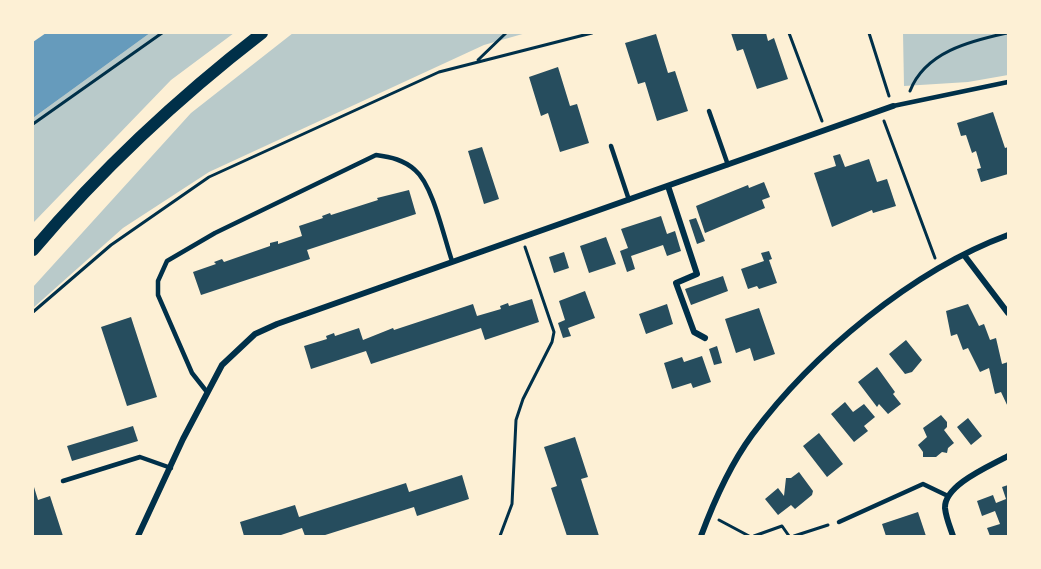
<!DOCTYPE html>
<html>
<head>
<meta charset="utf-8">
<style>
  body { margin:0 }
  #map { position:relative; width:1041px; height:569px; overflow:hidden; background:#fdf0d5; font-family:"Times New Roman",serif }
  canvas { display:block }
  .frame { position:absolute; inset:0; border:34px solid #fdf0d5; pointer-events:none }
</style>
</head>
<body>
<div id="map">
<canvas width="1041" height="569"></canvas>
<div class="frame"></div>
</div>
<script>
const context = document.querySelector('canvas').getContext('2d');
context.lineJoin = 'round';
function fill(path, color) { context.fillStyle = color; context.fill(path, 'evenodd'); }
function stroke(path, color, width, dash) { context.strokeStyle = color; context.lineWidth = width; context.lineCap = dash ? 'butt' : 'round'; context.setLineDash(dash || []); context.stroke(path); }
fill(new Path2D(`
  M150 33H234L171 80 33 223V118Z
  M293 33H526L484 45 209 172 123 228 33 308V287L191 113Z
  M903 33H1008V75L968 82 904 86Z`), '#b9caca');
fill(new Path2D(`
  M46 33H150L33 118V42Z`), '#669bbc');
fill(new Path2D(`
  M731 33H766L768 41 774 38 788 79 757 89 743 49 737 51Z
  M656 34 668 73 675 71 688 111 657 121 645 82 638 84 625 43Z
  M558 67 570 106 577 104 589 143 560 152 548 113 541 116 529 77Z
  M993 112 1005 148 1008 147V174L981 182 977 169 981 168 976 151 972 153 966 135 961 136 957 123Z
  M482 147 499 199 484 204 468 151Z
  M840 154 845 167 869 159 877 182 887 179 896 206 873 213 872 210 832 227 814 173 836 166 833 156Z
  M764 182 770 197 762 200 765 208 705 233 696 206 748 185 749 188Z
  M409 190 416 214 307 250 310 259 201 295 193 272 216 264 214 262 222 259 224 262 270 246V243L278 241V244L302 236 299 226 323 218 322 216 330 213 331 215 378 200 377 198Z
  M661 216 667 234 675 231 681 251 667 256 663 245 631 256 635 269 627 272 620 251 628 248 621 229Z
  M696 218 705 241 697 244 689 220Z
  M606 237 616 264 589 273 580 246Z
  M769 251 772 259 769 260 777 283 759 289 757 286 748 289 741 269 764 261 761 253Z
  M564 252 569 268 554 273 549 257Z
  M723 276 728 291 691 305 685 289Z
  M585 291 595 318 568 328 571 336 563 338 558 323 565 320 559 301Z
  M532 299 539 322 485 340 481 328 371 364 366 351 311 369 304 346 327 339 326 336 334 333 335 336 359 328 363 340 393 328 394 330 473 304 477 316 501 309 500 306 508 303 509 306Z
  M667 304 673 324 646 334 639 314Z
  M968 304 979 326 984 324 990 340 996 338 1002 364 1008 362V407L1001 392 995 394 989 368 980 372 968 348 963 350 957 334 951 336 946 311Z
  M759 308 775 354 754 361 750 348 736 353 725 319Z
  M131 317 157 397 127 406 101 327Z
  M906 340 922 360 912 372 905 374 889 354Z
  M717 346 722 363 714 365 709 349Z
  M702 356 711 382 693 388 691 383 672 389 664 363 682 357 684 362Z
  M877 367 895 392 893 394 901 404 888 414 879 404 877 407 858 382Z
  M845 402 853 412 864 404 875 417 864 426 868 431 854 442 831 414Z
  M941 415 947 422V427L944 430 954 443 948 448 947 453 942 452 936 457H923V452L918 445 927 437 923 428Z
  M968 418 982 436 971 445 957 427Z
  M133 426 138 441 72 461 67 446Z
  M819 433 843 464 827 477 803 446Z
  M575 437 588 477 581 479 599 536H567L551 488 557 486 544 447Z
  M799 472 813 491 812 495 795 509 791 505 778 515 765 499 778 488 784 496 786 478H791Z
  M462 475 469 499 417 516 414 507 322 536H305L302 528 278 536H244L240 522 295 505 299 517 406 483 409 492Z
  M1008 485V536H990L987 528 1000 524 995 511 982 516 977 501 993 495 996 503 1006 499 1002 487Z
  M34 487 38 500 50 496 63 536H33Z
  M918 512 926 536H886L882 524Z`), '#264d5e');
stroke(new Path2D(`
  M789 33 822 121
  M869 33 889 96
  M478 60 506 33
  M910 91C925 52 970 41 1007 33
  M884 121 935 258
  M33 124 162 33
  M33 312 111 245 209 177 439 72 592 33
  M719 520 749 536
  M500 536 512 504 516 420 523 399 552 342 554 332 525 247
  M754 536 782 526 789 536
  M794 536 828 525`), '#003049', 3);
stroke(new Path2D(`
  M893 106 1008 82
  M709 111 728 165
  M611 146 629 200
  M207 392 192 373 158 295V281L167 261 215 233 376 155C391 157 404 160 415 170 433 185 444 238 452 261
  M63 481 140 457 171 468
  M839 522 923 484 948 496`), '#003049', 4.5);
stroke(new Path2D(`
  M668 186 697 274 676 283 694 332 705 338
  M964 255 1008 313
  M138 536 183 439 222 365 255 334 277 324 893 106
  M701 536C714 501 730 465 752 435 812 354 913 270 1008 235
  M953 536C950 527 946 518 945 508 944 485 990 466 1008 456`), '#003049', 6);
stroke(new Path2D(`
  M33 250C101 170 179 97 262 33`), '#003049', 12);
</script>
</body>
</html>
